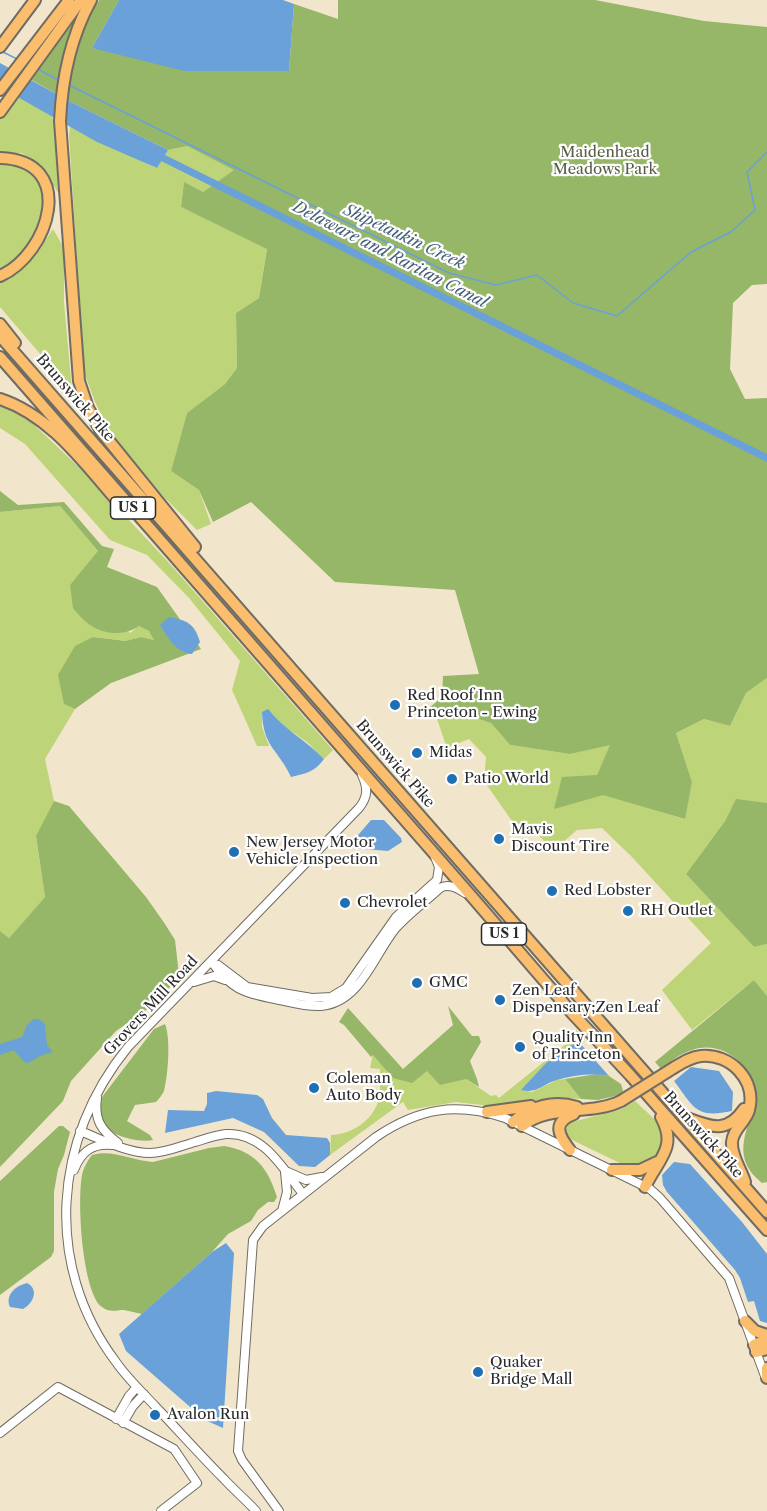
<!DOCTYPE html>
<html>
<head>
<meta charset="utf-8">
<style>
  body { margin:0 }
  canvas { display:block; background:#f1e6cb }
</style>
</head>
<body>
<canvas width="767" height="1511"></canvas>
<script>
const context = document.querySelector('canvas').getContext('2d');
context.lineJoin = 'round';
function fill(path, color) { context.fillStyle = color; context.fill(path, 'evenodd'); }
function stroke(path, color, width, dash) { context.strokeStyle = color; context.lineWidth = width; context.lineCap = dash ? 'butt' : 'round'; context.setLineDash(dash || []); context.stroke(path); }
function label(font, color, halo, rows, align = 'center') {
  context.font = font + ' "Libre Caslon Text",serif'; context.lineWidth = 4.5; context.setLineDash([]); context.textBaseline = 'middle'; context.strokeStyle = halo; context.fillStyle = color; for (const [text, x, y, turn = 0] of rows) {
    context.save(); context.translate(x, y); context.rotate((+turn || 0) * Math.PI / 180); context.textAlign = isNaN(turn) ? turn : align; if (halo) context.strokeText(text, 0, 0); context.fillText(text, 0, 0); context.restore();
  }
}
fill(new Path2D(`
  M17 96 52 116C60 141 61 170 60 196L41 165 22 153H0V117Z
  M70 126 156 168 168 150 187 146 235 170 203 192 184 183 181 207 267 248 259 298 236 313 237 368 225 384 187 413 171 471 199 490 211 524 197 530 164 497 112 436 95 402 84 372 69 135Z
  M0 163 22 167 42 183 48 204 42 221 21 256 0 271Z
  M53 229 64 248V303L72 391 0 307V281C25 270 38 251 53 229Z
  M0 405 29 420 83 471 171 565 333 750 324 759 307 742 262 712V727L269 746H257L232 690 240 661 189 598 147 555 110 540 25 444 0 428Z
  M60 506 99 552 70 585 130 633 139 626 149 631 155 640 141 637 127 641 93 637 64 704 75 709 45 759 54 801 36 837 45 897 9 938 0 931V512Z
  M767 678V803L736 800 725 821 686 874 754 947 767 944V996L754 980 692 1030 662 990 711 943 632 857 602 828 577 830 553 851 535 831 512 821 484 781 486 757 469 739 447 748 437 719 457 712 491 723 510 745 570 754 611 744 597 775 603 794 684 819 692 782 676 733 704 719 730 726 746 693Z
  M576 1030 586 1037 546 1063 522 1090 532 1092 557 1080 565 1079 581 1099 567 1098 532 1101 499 1107 456 1102 408 1110 403 1102 330 1155 331 1135C350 1135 372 1121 378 1102 381 1092 380 1080 380 1069L370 1068 373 1054 393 1078 427 1071 466 1079 491 1096 496 1095 499 1098 571 1040Z
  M635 1101 663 1127 664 1151 649 1165 626 1166 568 1138 565 1130 568 1123 619 1110Z`), '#bed478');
fill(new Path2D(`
  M99 0H119L92 48 289 71 294 4 338 19V0H595L704 21 767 27V284L752 285 733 303 730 369 745 399 767 398V678L746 693 730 726 704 719 676 733 692 782 685 819 603 795 554 809 562 777 597 775 610 745 570 754 510 745 491 723 457 712 437 719 428 709 442 697 443 676 479 674 455 590 335 582 251 502 213 522 199 490 171 471 187 413 225 384 237 368 236 313 259 298 267 249 181 207 184 182 203 192 234 170 187 146 168 150 71 102 30 79 75 20 84 24Z
  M0 491 18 505 64 502 102 546 114 549 107 567 157 587 201 649 111 683 75 709 64 704 58 675 75 646 93 637 126 641 141 637 154 640 149 631 139 626C126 636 104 635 90 625 84 621 78 614 73 608L70 585 98 551 60 506 0 512Z
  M736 799 767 803V944L754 947 686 874 725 821Z
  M54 801 69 806 146 897 165 924 175 940 179 975 159 1001 116 1031 71 1081 63 1101 0 1167V931L9 938 45 897 36 836Z
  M754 980 767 996V1182L762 1183C731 1158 746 1134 755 1102 756 1068 724 1037 689 1051 678 1055 670 1062 661 1069L655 1062Z
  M448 1006 472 1036H479L481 1042 470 1061 477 1079 479 1087 466 1079 440 1085 427 1071 412 1083 393 1078 373 1055 371 1057 344 1025 339 1022 348 1008 403 1069 453 1025Z
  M165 1024C171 1039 168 1075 164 1091 162 1095 159 1099 156 1102L135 1105 127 1121 150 1135 153 1140C142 1143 117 1137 109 1130 105 1127 102 1121 99 1118L102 1097 154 1029Z
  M597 1074 609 1076 621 1084 624 1094 598 1100 581 1099 565 1079Z
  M59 1126H63L70 1132 64 1155 58 1169 54 1192V1251L51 1257 0 1295V1181Z
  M224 1146C255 1151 268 1168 277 1197L274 1202H268L258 1210 251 1221 228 1234 212 1252 142 1314C136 1313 130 1311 124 1310 116 1310 109 1313 102 1307 82 1293 76 1194 83 1171 85 1165 88 1160 92 1155 112 1149 133 1161 153 1162L209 1148Z`), '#96b668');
fill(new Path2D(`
  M119 0H283L294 4 289 71H184L92 48Z
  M0 63 71 102 168 150 157 168 97 142 0 87Z
  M169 617C187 620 195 624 200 642L192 654C177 653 168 638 160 625Z
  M268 709C283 729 306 740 324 759 316 771 305 774 291 777 278 749 263 747 262 712Z
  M371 820H384L401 838 402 842 388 851 353 848 350 845 353 841Z
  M34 1019H39L45 1024 47 1045 53 1052 42 1055 28 1063 24 1062 14 1050 0 1055V1044L22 1037 27 1025Z
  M578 1041 609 1076C593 1073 573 1075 557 1080 542 1084 538 1094 521 1090L546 1063Z
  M691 1067 719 1071 733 1092 732 1111C695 1119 694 1107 674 1081Z
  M216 1091 257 1095 263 1099 272 1118 286 1135 327 1138 330 1143V1155L315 1167 299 1166 264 1132 233 1118 165 1133 168 1110 204 1111 207 1104V1093Z
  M674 1162 690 1164 742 1222 767 1254V1323L760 1321 754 1301 748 1302 740 1278 735 1270 667 1192 663 1185 662 1175Z
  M226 1243 234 1253 223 1428 205 1420 126 1351 119 1334 212 1252Z
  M27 1283C39 1289 34 1303 23 1309L10 1307C5 1295 15 1286 27 1283Z`), '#6aa1d8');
stroke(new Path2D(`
  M3 52 17 59
  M38 69 60 81
  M67 84 449 273 496 285 537 275 573 303 617 316 691 252 731 232 755 210 747 172 767 152`), '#6aa1d8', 1.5);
stroke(new Path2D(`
  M155 154 767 458`), '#6aa1d8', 7);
const minor = new Path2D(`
  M211 961C231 989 243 993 275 999 290 1002 306 1007 321 1006 360 1003 374 955 395 929 408 914 425 902 440 888 448 883 457 888 465 893
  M218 965 247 987 312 998 331 997 346 988 396 917 437 880 439 867 435 857
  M194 982 214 976 225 980
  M97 1098C94 1120 101 1130 118 1143
  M80 1131C101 1139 127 1153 150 1153 165 1153 181 1146 195 1142 205 1139 216 1135 226 1134 264 1132 283 1169 303 1194
  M74 1170C81 1152 92 1143 112 1145
  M288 1172 306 1180 322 1177
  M282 1211 287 1192 285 1172
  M116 1419 129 1396 137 1387
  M123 1423 133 1406 144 1394
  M0 1433 58 1387 174 1449 197 1483 161 1511
  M256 1511C246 1500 234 1490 224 1479 200 1455 178 1430 155 1406 142 1392 127 1378 116 1362 43 1265 53 1139 128 1047L359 808C368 797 368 788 362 775
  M279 1511 242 1460 238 1451 253 1240 263 1226 376 1137C419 1108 456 1102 505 1118L650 1189 660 1198 729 1278 765 1376`);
const highway = new Path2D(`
  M91 0C70 38 62 78 60 121L79 381 88 408 101 431 195 547
  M0 47 35 0
  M0 90 69 0
  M0 112 81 0
  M0 158C78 160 50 254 0 276
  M0 324 15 343
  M0 336 767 1212
  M0 357 473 898 572 1013 630 1075 767 1230
  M0 399C52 416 86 466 121 505
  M675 1067C683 1062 691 1057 701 1056 730 1053 757 1080 749 1110 746 1122 733 1129 732 1142 731 1156 741 1169 745 1182
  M487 1112 531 1106
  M687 1118C711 1127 727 1134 744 1109
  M513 1122C531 1106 554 1100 577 1107
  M522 1126C549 1104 590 1116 621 1101
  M570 1150C558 1135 552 1122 574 1114
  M612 1170H640L657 1162
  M645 1187C658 1159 678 1148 661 1117
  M745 1321 755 1331 767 1335
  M754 1345 767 1340
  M756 1352 767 1349
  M767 1368V1378`);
stroke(minor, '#706c63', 10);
stroke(highway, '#706c63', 14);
stroke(minor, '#fff', 8);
stroke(highway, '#fabe6e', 10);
const highwayBridge = new Path2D(`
  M621 1101 675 1067`);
stroke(highwayBridge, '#706c63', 14, []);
stroke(highwayBridge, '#fabe6e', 10);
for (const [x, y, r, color] of [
  [395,705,6,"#1f6fb2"],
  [417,753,6,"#1f6fb2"],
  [452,779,6,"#1f6fb2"],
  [499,839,6,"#1f6fb2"],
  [234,852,6,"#1f6fb2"],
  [552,891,6,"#1f6fb2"],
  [345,903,6,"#1f6fb2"],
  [628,911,6,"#1f6fb2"],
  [417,983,6,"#1f6fb2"],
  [500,1000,6,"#1f6fb2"],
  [520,1047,6,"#1f6fb2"],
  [314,1088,6,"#1f6fb2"],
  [478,1372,6,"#1f6fb2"],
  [155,1415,6,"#1f6fb2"]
]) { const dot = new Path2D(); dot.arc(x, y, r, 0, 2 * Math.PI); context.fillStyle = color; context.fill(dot); stroke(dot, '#fff', 2); }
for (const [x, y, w] of [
  [133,508,45],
  [504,934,45]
]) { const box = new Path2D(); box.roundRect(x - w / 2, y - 11, w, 22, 4.5); context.fillStyle = '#fff'; context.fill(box); stroke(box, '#2b2b2b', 1.5); }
label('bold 14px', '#2b2b2b', null, [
  ["US 1",133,508],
  ["US 1",504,934]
]);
label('15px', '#575e42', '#fff', [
  ["Maidenhead",605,153],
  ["Meadows Park",605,170]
]);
label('15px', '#2b2b2b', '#fff', [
  ["Brunswick Pike",75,398,49],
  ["Brunswick Pike",395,764,49],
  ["Grovers Mill Road",151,1006,-47],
  ["Brunswick Pike",703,1135,48]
]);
label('15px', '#2b2b2b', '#fff', [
  ["Red Roof Inn",407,696],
  ["Princeton - Ewing",407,713],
  ["Midas",429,753],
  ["Patio World",464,779],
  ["Mavis",511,830],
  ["Discount Tire",511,847],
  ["New Jersey Motor",246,843],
  ["Vehicle Inspection",246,860],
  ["Red Lobster",564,891],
  ["Chevrolet",357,903],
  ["RH Outlet",640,911],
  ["GMC",429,983],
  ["Zen Leaf",512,991],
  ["Dispensary;Zen Leaf",512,1008],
  ["Quality Inn",532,1038],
  ["of Princeton",532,1055],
  ["Coleman",326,1079],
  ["Auto Body",326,1096],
  ["Quaker",490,1363],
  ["Bridge Mall",490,1380],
  ["Avalon Run",167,1415]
], 'left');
label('italic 16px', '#476079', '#fff', [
  ["Shipetaukin Creek",404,237,25],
  ["Delaware and Raritan Canal",390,255,27]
]);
</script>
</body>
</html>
